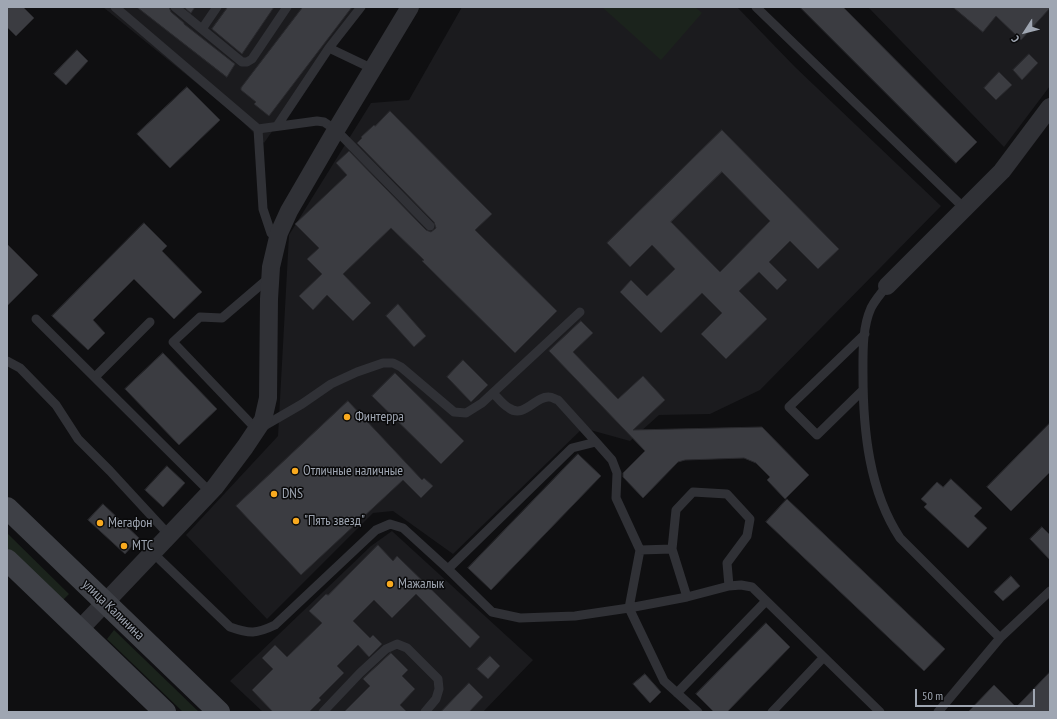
<!DOCTYPE html>
<html>
<head>
<meta charset="utf-8">
<style>
  body { margin:0 }
  #map { position:relative; width:1057px; height:719px; overflow:hidden; background:#0f0f11; font-family:"PT Sans Narrow",sans-serif }
  canvas { display:block }
  .frame { position:absolute; inset:0; border:8px solid #9fa6b2; pointer-events:none }
  .north { position:absolute; left:1005px; top:12px; width:40px; height:40px; -webkit-text-stroke:3px #0a0a0b; paint-order:stroke; rotate:234deg; font-size:11px; font-weight:700; line-height:16px; text-align:center; color:#9fa6b2 }
  .north::after { content:''; display:block; margin:auto; width:14px; height:18px; background:#9fa6b2; clip-path:polygon(50% 0,100% 100%,50% 72%,0 100%) }
  .scale { position:absolute; left:915px; top:689px; width:120px; height:18px; box-sizing:border-box; border:2px solid #9fa6b2; border-top:0; padding-left:5px; font-size:12px; line-height:14px; white-space:nowrap; color:#9fa6b2; -webkit-text-stroke:3px #0a0a0b; paint-order:stroke }
</style>
</head>
<body>
<div id="map">
<canvas width="1057" height="719"></canvas>
<div class="frame"></div>
<div class="north">С</div>
<div class="scale">50 m</div>
</div>
<script>
const context = document.querySelector('canvas').getContext('2d');
context.lineJoin = 'round';
function fill(path, color) { context.fillStyle = color; context.fill(path, 'evenodd'); }
function stroke(path, color, width, dash) { context.strokeStyle = color; context.lineWidth = width; context.lineCap = dash ? 'butt' : 'round'; context.setLineDash(dash || []); context.stroke(path); }
function label(font, color, halo, rows, align = 'center') {
  context.font = font + ' "PT Sans Narrow",sans-serif'; context.lineWidth = 3; context.setLineDash([]); context.textBaseline = 'middle'; context.strokeStyle = halo; context.fillStyle = color; for (const [text, x, y, turn = 0] of rows) {
    context.save(); context.translate(x, y); context.rotate((+turn || 0) * Math.PI / 180); context.textAlign = isNaN(turn) ? turn : align; if (halo) context.strokeText(text, 0, 0); context.fillText(text, 0, 0); context.restore();
  }
}
fill(new Path2D(`
  M103 7H359L264 143 237 116Z
  M462 7H737L795 67 941 206 760 390 710 414 659 415 630 441 583 428 453 554 393 511 373 513 267 619 186 535 278 436 289 235 371 103 409 100Z
  M868 7H1050V86L1004 147Z
  M392 531 533 660 483 712H263L230 681 371 546Z`), '#1b1b1e');
fill(new Path2D(`
  M602 7H695L702 13 661 60Z
  M7 533 69 594 61 602 7 548Z
  M114 630 199 712H183L107 639Z`), '#1b231c');
const building = new Path2D(`
  M7 7H23L34 18 16 36 7 27Z
  M137 7H169L171 12 184 23V24L235 64 227 77Z
  M184 7H195L191 13Z
  M228 7H274L242 54 212 29Z
  M303 7H352L269 116 254 104 256 102 241 90V88Z
  M800 7H843L977 142 956 163Z
  M953 7H1050V8L1021 40 996 16 983 32Z
  M77 50 88 61 66 85 54 74Z
  M1029 54 1038 63 1022 80 1013 70Z
  M999 72 1012 85 996 100 984 88Z
  M187 87 220 120 170 168 137 134Z
  M390 111 492 214 475 230 557 311 515 353 422 261 424 260 391 228 343 274 371 303 353 321 327 295 313 310 299 296 322 274 307 259 319 248 295 224 347 175 336 163 349 151 426 230 431 232 436 228 434 222 357 143 362 138 361 137 374 125 375 126Z
  M722 130 839 249 818 269 790 241 769 262 787 280 777 290 759 272 739 291 767 319 726 359 701 334 722 313 702 293 661 333 620 292 631 280 647 296 675 269 652 245 630 267 607 243ZM722 172 770 221 720 272 671 222Z
  M144 223 167 246 162 251 202 292 174 319 134 279 93 320 105 333 88 350 52 316Z
  M7 244 38 275 7 306Z
  M398 304 426 336 414 347 386 316Z
  M581 321 593 333 573 352 618 399 643 376 665 400 633 430 762 427 809 475 785 499 767 480 770 477 756 463 744 458 685 460 678 462 643 498 623 477V473L645 451 549 351Z
  M163 353 217 409 179 445 125 389Z
  M463 360 488 385 471 402 447 377Z
  M395 373 464 441 441 464 372 396Z
  M348 401 422 480 424 478 433 486 421 498 403 480 301 575 236 506Z
  M1050 423V472L1011 511 987 487Z
  M578 454 601 476 491 590 468 568Z
  M167 466 185 483 163 507 145 490Z
  M951 479 982 508 974 516 987 528 968 548 924 507 927 504 921 499 937 482 943 487Z
  M787 499 945 649 924 671 766 522Z
  M103 504 139 538 125 554 88 520Z
  M1042 527 1050 535V560L1030 539Z
  M378 545 393 561 397 556 480 637 470 648 416 594 392 618 374 600 353 621 370 638 373 635 382 644 369 657 358 645 337 666 344 673 319 698 321 700 309 712H273L252 690 273 669 262 658 275 645 287 657 322 623 309 611 326 594 328 595Z
  M1011 576 1020 586 1003 601 994 592Z
  M766 623 790 647 727 712H714L696 694Z
  M391 653 408 670 402 676 415 689 400 705 407 712H344L370 686 363 679Z
  M490 656 500 666 488 679 477 669Z
  M1050 672V712H968L994 685 1016 707Z
  M645 674 661 692 650 703 633 684Z
  M469 683 483 697 469 712H441Z`);
fill(building, '#3b3c41');
stroke(building, '#29292d', 1);
stroke(new Path2D(`
  M115 7 258 129 263 209 271 233 277 239
  M175 7 242 62H247L252 59 287 7
  M756 7 964 208
  M202 29 217 7
  M329 48 373 69
  M277 126 329 48 361 7
  M258 129 317 121 324 122 336 130 430 226
  M270 277 222 318 200 317 173 342 257 430 302 404 331 384 357 372 383 363H393L401 367 454 412 466 413 482 403 580 312
  M887 286C881 293 875 300 871 308 862 328 863 353 863 374 863 430 869 491 900 538L1000 638
  M36 319 210 492
  M7 361 20 368 56 405 78 439 110 471 169 535
  M95 377 150 322
  M863 390 817 435 789 407 865 334
  M493 393C498 398 503 405 509 408 524 419 535 396 549 397 552 397 555 399 558 400L596 442
  M640 550 672 549
  M153 553 230 627C250 634 256 634 275 625L376 530 390 524 403 528 448 569 572 448 596 442 612 460 617 473 616 498 640 550 629 608 664 681 698 712
  M448 569 492 612 520 618 575 616 629 608 687 597 729 586 741 585 752 587 880 712
  M687 597 672 549 676 510 693 492 727 494 750 519 747 536 727 563 729 586
  M677 693 766 601
  M323 712 360 673 386 649 397 644 407 648 438 679 439 689 436 699 425 712
  M772 712 823 658
  M938 712 1000 638 1050 591`), '#303136', 9);
stroke(new Path2D(`
  M887 286 1002 171 1050 107
  M79 630 215 487 245 447 263 420 268 398 269 299 271 267 279 233 289 211 336 130 410 7`), '#303136', 18);
stroke(new Path2D(`
  M7 508 219 712
  M7 560 165 712`), '#3e4046', 22);
for (const [x, y, r, color] of [
  [347,417,4,"#f9aa1f"],
  [295,471,4,"#f9aa1f"],
  [274,494,4,"#f9aa1f"],
  [296,521,4,"#f9aa1f"],
  [100,523,4,"#f9aa1f"],
  [124,546,4,"#f9aa1f"],
  [390,584,4,"#f9aa1f"]
]) { const dot = new Path2D(); dot.arc(x, y, r, 0, 2 * Math.PI); context.fillStyle = color; context.fill(dot); stroke(dot, '#0a0a0b', 1.5); }
label('14px', '#9fa6b2', '#0a0a0b', [
  ["Финтерра",355,417],
  ["Отличные наличные",303,471],
  ["DNS",282,494],
  ["\"Пять звезд\"",304,521],
  ["Мегафон",108,523],
  ["МТС",132,546],
  ["Мажалык",398,584]
], 'left');
label('14px', '#9fa6b2', '#0a0a0b', [
  ["улица Калинина",113,610,44]
]);
</script>
</body>
</html>
